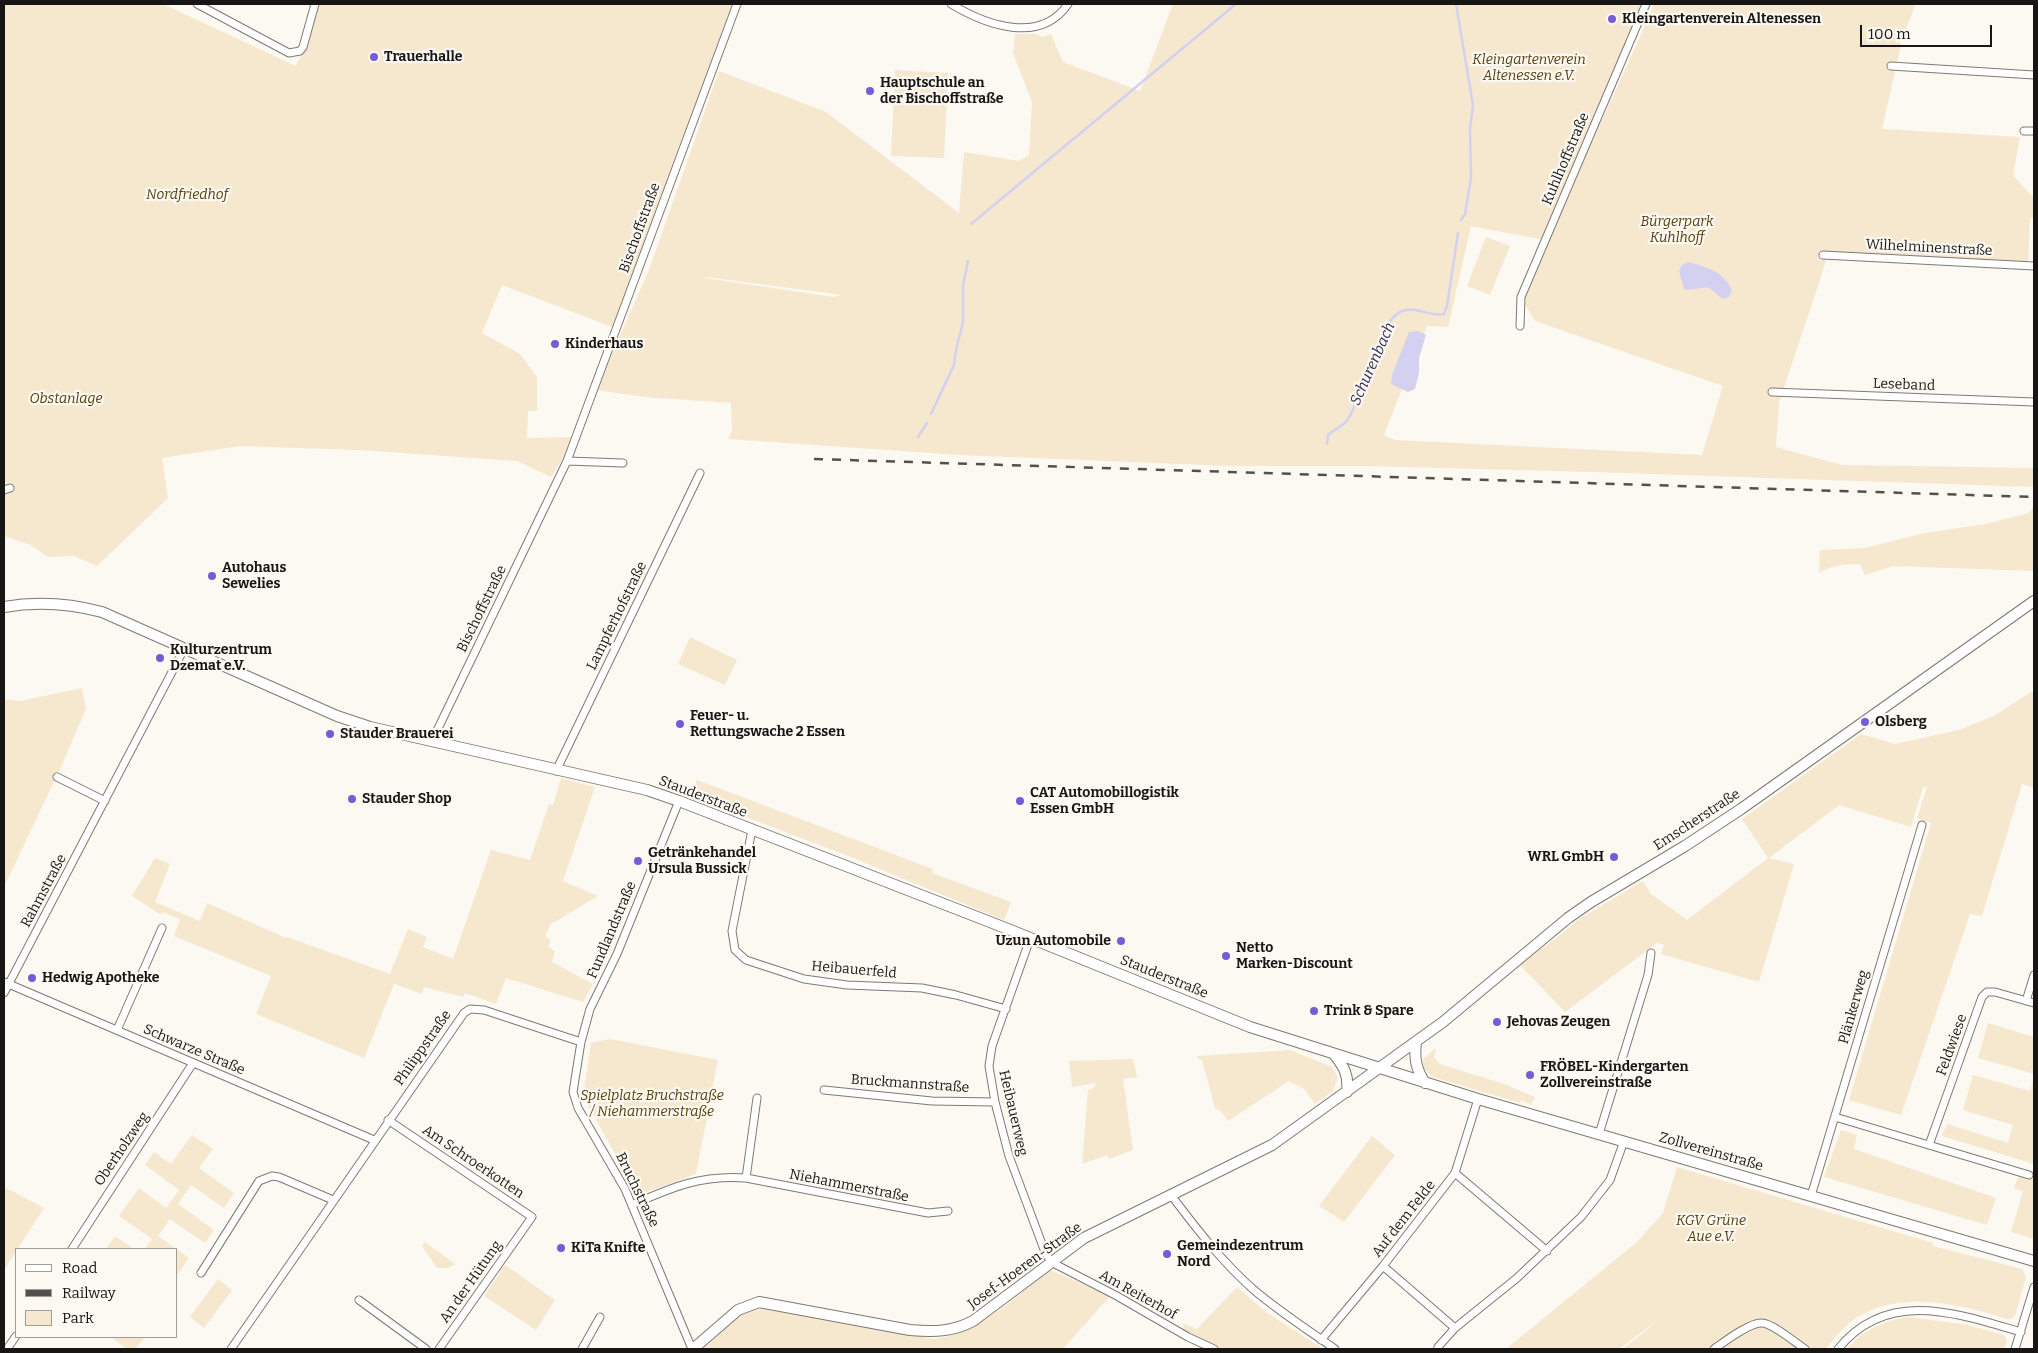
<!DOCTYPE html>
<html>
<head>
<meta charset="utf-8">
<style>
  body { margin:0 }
  #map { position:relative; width:2038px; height:1353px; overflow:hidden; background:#fcf8f2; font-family:Bitter,serif }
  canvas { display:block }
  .frame { position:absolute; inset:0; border:5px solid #171614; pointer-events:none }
  .legend { position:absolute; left:15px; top:1248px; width:162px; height:90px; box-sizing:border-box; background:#fcf8f2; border:1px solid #a09e99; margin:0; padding:6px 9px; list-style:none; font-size:15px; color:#171614 }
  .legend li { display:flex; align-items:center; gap:10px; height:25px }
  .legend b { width:25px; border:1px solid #a09e99 }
  .scale { position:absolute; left:1860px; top:25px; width:132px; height:22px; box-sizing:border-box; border:2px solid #171614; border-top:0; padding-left:6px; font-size:15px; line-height:18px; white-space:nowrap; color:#171614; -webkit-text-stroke:4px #fcf8f2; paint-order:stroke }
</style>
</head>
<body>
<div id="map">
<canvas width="2038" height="1353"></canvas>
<div class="frame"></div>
<ul class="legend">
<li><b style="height:6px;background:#fff"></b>Road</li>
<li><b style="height:6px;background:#52514d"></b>Railway</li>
<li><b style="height:14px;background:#f6e8cf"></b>Park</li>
</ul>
<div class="scale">100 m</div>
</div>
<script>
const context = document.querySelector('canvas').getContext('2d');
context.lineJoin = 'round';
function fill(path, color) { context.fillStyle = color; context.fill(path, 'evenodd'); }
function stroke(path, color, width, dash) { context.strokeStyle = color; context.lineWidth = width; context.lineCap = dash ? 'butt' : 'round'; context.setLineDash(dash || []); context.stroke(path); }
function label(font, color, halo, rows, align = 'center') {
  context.font = font + ' Bitter,serif'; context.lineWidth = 4.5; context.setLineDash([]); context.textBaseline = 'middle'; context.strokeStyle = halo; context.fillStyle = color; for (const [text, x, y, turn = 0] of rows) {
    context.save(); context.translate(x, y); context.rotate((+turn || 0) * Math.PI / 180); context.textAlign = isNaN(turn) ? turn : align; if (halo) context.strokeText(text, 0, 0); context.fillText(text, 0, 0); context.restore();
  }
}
fill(new Path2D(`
  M4 4H163L296 66 310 35 318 4H735L615 328 502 285 482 333 520 354 537 377V411H528L527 438 576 437 551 477 517 461 359 450 240 446 162 458 168 498 97 566 74 556 48 557 31 545 4 536Z
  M1173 4H1645L1544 240 1471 226 1448 327 1427 326 1384 435 1395 440 1702 455 1723 386 1535 321 1522 299C1563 199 1612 103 1654 4H1916L1903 36 1882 129 2020 137 2013 175 2031 195 2034 196V218H2030L2028 265 1829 252 1779 403 1776 447 1842 465 2034 468V487L1593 472 1363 466H1230L959 455 728 439 732 431 731 403 645 397 596 390 649 270 719 71 826 112 959 213 964 152 1019 161 1029 155 1032 102 1013 53 1015 34H1035L1043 37 1051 34 1063 62 1140 91ZM705 278 706 277 842 295 834 297Z
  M895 70 948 73 944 158 891 156Z
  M1486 237 1510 246 1490 295 1467 286Z
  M2034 505V571L1893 566 1865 575 1860 564C1844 564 1832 565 1819 573L1820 550 1865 548 1925 533 1986 524 2029 513Z
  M690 637 737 660 725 685 678 664Z
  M82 688 86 709 60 769 4 887V699L20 701Z
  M2031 692H2034V788L2022 784 1982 916 1970 914 1901 1115 1849 1100 1931 823 1917 818 1927 787H1923L1911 827 1839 805 1769 858 1794 864 1759 982 1661 954 1664 945 1657 943 1565 1012 1519 964 1558 937 1579 919 1643 881 1651 894 1687 920 1768 858 1742 819 1861 734 1895 744 1959 730 1994 716Z
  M561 778 595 787 563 881 598 896 551 924 545 936 551 940 548 947 555 951 552 962 593 984 583 1002 506 978 496 1004 465 993 463 997 424 987 422 994 394 984 364 1058 256 1014 271 976 174 936 180 919 162 912 161 915 132 896 155 858 170 864 155 902 200 921 207 903 286 938 287 937 390 974 408 929 427 937 423 947 453 959 491 850 530 860 549 804 553 805Z
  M697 780 933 869 932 873 1011 902 1004 920 848 856 699 799 693 790Z
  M1988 1023 2034 1037V1074L1978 1058Z
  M610 1039 718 1060 696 1174 644 1193 634 1187 583 1097 591 1043Z
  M1436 1048 1434 1057 1440 1064 1504 1084 1535 1097 1531 1105 1521 1100 1520 1103 1433 1077 1424 1068 1422 1060Z
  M1290 1050 1332 1067 1338 1078 1333 1091 1315 1104 1304 1089 1289 1081 1228 1121 1221 1111 1215 1108 1202 1060 1198 1059 1197 1056Z
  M1133 1059 1137 1077 1123 1079 1133 1150 1109 1159 1107 1155 1082 1164 1088 1090 1094 1088 1096 1083 1072 1087 1069 1061Z
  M1973 1075 2030 1091 2034 1077V1164L1942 1136 1947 1124 2008 1143 2013 1125 1963 1110Z
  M1841 1130 1857 1135 1854 1149 1996 1198 1987 1225 1824 1177Z
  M192 1135 213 1149 199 1168 234 1193 224 1208 191 1185 178 1204 214 1230 205 1243 170 1219 158 1236 189 1258 178 1274 176 1272V1249H145L152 1239 119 1216 139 1188 166 1208 179 1190 145 1165 154 1152 171 1164Z
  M1372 1136 1395 1155 1344 1222 1319 1206Z
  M2034 1164V1239L2011 1232 2023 1191 2014 1188 2019 1175 2032 1173Z
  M1677 1167 1933 1243V1246L2022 1269 2026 1277 2015 1316 2011 1319H2007C1957 1303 1889 1287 1846 1326 1838 1333 1832 1341 1826 1349H1623L1662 1317 1619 1349H1506L1637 1242 1663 1213Z
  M4 1187 44 1208 4 1270Z
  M115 1236 134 1249H106Z
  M425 1242 455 1264 448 1268H437L422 1246Z
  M505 1265 555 1300 536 1330 484 1296Z
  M1050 1270 1110 1296 1063 1349H704C722 1332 739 1309 764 1307L934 1339C979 1334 1014 1297 1050 1270Z
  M218 1279 232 1290 204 1328 190 1317Z
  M1237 1287 1266 1312 1323 1349H1222L1182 1330 1184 1324 1197 1329Z
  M1908 1317 1968 1325 2004 1335 2007 1341 2004 1349H1847C1863 1330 1883 1321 1908 1317Z
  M111 1337H145L135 1349H127Z`), '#f6e8cf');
fill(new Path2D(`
  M1688 262C1706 267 1725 271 1732 291L1729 297 1723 299C1718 296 1714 291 1709 288 1704 286 1694 291 1684 289L1679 271 1682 265Z
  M1418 331 1426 335 1419 358V373L1415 389 1408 392 1391 384 1392 375 1409 332Z`), '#d4d1f0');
stroke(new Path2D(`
  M1456 4 1473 105 1470 129 1471 178 1465 214 1461 220
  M971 224 1236 4
  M931 414 954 365 956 350 963 322V286L968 261
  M918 437 927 423
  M1327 444 1328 435C1335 428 1342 428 1348 419 1365 394 1377 321 1402 311 1415 306 1431 317 1444 314L1447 306 1458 233`), '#d4d1f0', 2.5);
const street = new Path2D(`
  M197 4 289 53 300 51 303 47 315 4
  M951 4C986 25 1040 45 1068 4
  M1891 66 2034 75
  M2024 131H2034
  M1823 255 2034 266
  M1520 326 1521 297 1646 4
  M1772 392 2034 402
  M567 461 623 463
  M4 490 10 488
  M432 741 567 461 737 4
  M556 771 700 473
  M57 777 105 801
  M679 801 617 954 590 1009 581 1042 573 1092 578 1108 625 1189 692 1349
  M752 830 732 931 735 950 746 960 804 979 847 985 922 988 956 995 1006 1009
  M1030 939 992 1046 989 1066 995 1102 1009 1156 1045 1252 1051 1262 1117 1296 1188 1337 1214 1349
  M4 982 374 1140
  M4 993 184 649
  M2026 1001 2034 975
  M117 1030 162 928
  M824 1090 932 1101 995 1102
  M1835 1117 2029 1175
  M388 1120 532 1217 439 1349
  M1599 1134 1648 975 1651 953
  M1929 1145 1982 997 1987 992H1995L2034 1003
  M1455 1173 1547 1251
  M746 1178 757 1098
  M1171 1195C1196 1228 1222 1262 1254 1290 1280 1312 1308 1330 1335 1349
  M1811 1196 1922 825
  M632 1205C672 1187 701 1175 746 1178L928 1213 948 1211
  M72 1249 193 1063
  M1383 1266 1455 1328
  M201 1273 259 1181 272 1176 279 1177 333 1200
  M359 1300 426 1349
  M1321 1340 1383 1266 1455 1173 1478 1099
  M1438 1347 1455 1328 1517 1278 1581 1217 1610 1180 1624 1141
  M7 1349 16 1336
  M231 1349 464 1013 470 1009 484 1010 581 1042
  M582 1349 600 1317
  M1714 1349C1724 1342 1750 1322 1762 1323 1772 1323 1796 1343 1805 1349
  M1838 1349C1887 1288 1956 1313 2021 1332
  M2015 1349 2034 1287`);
const secondary = new Path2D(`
  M4 607C38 601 68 603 102 612L337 716 370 727 647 790 679 801 1008 929 1250 1027 1478 1099 2034 1261
  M1416 1042C1414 1059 1416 1069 1425 1083
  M1334 1054C1344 1067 1349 1075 1347 1092
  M693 1349 738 1310 759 1302 910 1330C934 1332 952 1332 973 1321L1084 1238 1272 1145 1443 1022 1568 918 1591 902 1685 846 1741 809 2034 601`);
stroke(street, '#7d7a74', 9);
stroke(secondary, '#7d7a74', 12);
stroke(street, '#fff', 7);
stroke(secondary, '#fff', 10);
stroke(new Path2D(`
  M814 459 2034 497`), '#52514d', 2.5, [9, 9]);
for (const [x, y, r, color] of [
  [1612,19,5,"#755bd5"],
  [374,57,5,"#755bd5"],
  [870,91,5,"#755bd5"],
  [555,344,5,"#755bd5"],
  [212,576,5,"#755bd5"],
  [160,658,5,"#755bd5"],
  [1865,722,5,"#755bd5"],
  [680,724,5,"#755bd5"],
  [330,734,5,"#755bd5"],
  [352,799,5,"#755bd5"],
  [1020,801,5,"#755bd5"],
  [1614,857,5,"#755bd5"],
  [638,861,5,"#755bd5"],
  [1121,941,5,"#755bd5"],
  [1226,956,5,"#755bd5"],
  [32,978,5,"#755bd5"],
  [1314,1011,5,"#755bd5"],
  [1497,1022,5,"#755bd5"],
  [1530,1075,5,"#755bd5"],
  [561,1248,5,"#755bd5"],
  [1167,1254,5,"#755bd5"]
]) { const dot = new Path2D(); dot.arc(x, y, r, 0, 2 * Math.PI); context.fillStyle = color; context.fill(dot); stroke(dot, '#fcf8f2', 2); }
label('bold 14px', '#171614', '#fcf8f2', [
  ["Kleingartenverein Altenessen",1622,19],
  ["Trauerhalle",384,57],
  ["Hauptschule an",880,83],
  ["der Bischoffstraße",880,99],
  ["Kinderhaus",565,344],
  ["Autohaus",222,568],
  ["Sewelies",222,584],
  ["Kulturzentrum",170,650],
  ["Dzemat e.V.",170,666],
  ["Feuer- u.",690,716],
  ["Rettungswache 2 Essen",690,732],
  ["Olsberg",1875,722],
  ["Stauder Brauerei",340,734],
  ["CAT Automobillogistik",1030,793],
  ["Essen GmbH",1030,809],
  ["Stauder Shop",362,799],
  ["Getränkehandel",648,853],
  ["Ursula Bussick",648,869],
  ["WRL GmbH",1604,857,"right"],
  ["Uzun Automobile",1111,941,"right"],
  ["Netto",1236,948],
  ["Marken-Discount",1236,964],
  ["Hedwig Apotheke",42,978],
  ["Trink & Spare",1324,1011],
  ["Jehovas Zeugen",1507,1022],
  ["FRÖBEL-Kindergarten",1540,1067],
  ["Zollvereinstraße",1540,1083],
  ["Gemeindezentrum",1177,1246],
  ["Nord",1177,1262],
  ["KiTa Knifte",571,1248]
], 'left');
label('italic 14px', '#563e0a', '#fcf8f2', [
  ["Kleingartenverein",1529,60],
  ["Altenessen e.V.",1529,76],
  ["Nordfriedhof",187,195],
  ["Bürgerpark",1677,222],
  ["Kuhlhoff",1677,238],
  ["Obstanlage",66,399],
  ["Spielplatz Bruchstraße",652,1096],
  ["/ Niehammerstraße",652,1112],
  ["KGV Grüne",1711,1221],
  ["Aue e.V.",1711,1237]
]);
label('14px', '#171614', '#fcf8f2', [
  ["Kuhlhoffstraße",1566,159,-67],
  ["Bischoffstraße",640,228,-70],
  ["Wilhelminenstraße",1929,248,3],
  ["Leseband",1904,385,2],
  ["Bischoffstraße",482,609,-64],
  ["Lampferhofstraße",617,616,-64],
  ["Stauderstraße",703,797,21],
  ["Emscherstraße",1697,820,-33],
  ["Rahmstraße",44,891,-62],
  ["Fundlandstraße",612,930,-67],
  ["Heibauerfeld",854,970,5],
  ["Stauderstraße",1164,977,22],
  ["Plänkerweg",1854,1007,-74],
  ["Feldwiese",1952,1045,-70],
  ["Philippstraße",423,1048,-55],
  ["Schwarze Straße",194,1050,23],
  ["Bruckmannstraße",910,1084,4],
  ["Heibauerweg",1013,1113,77],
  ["Oberholzweg",122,1149,-56],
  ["Zollvereinstraße",1711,1152,16],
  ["Am Schroerkotten",473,1162,34],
  ["Niehammerstraße",849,1186,11],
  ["Bruchstraße",637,1190,64],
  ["Auf dem Felde",1404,1219,-52],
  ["Josef-Hoeren-Straße",1025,1266,-36],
  ["An der Hütung",471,1282,-55],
  ["Am Reiterhof",1138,1295,29]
]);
label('italic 15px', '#342d57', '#fcf8f2', [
  ["Schurenbach",1373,364,-66]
]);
</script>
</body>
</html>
